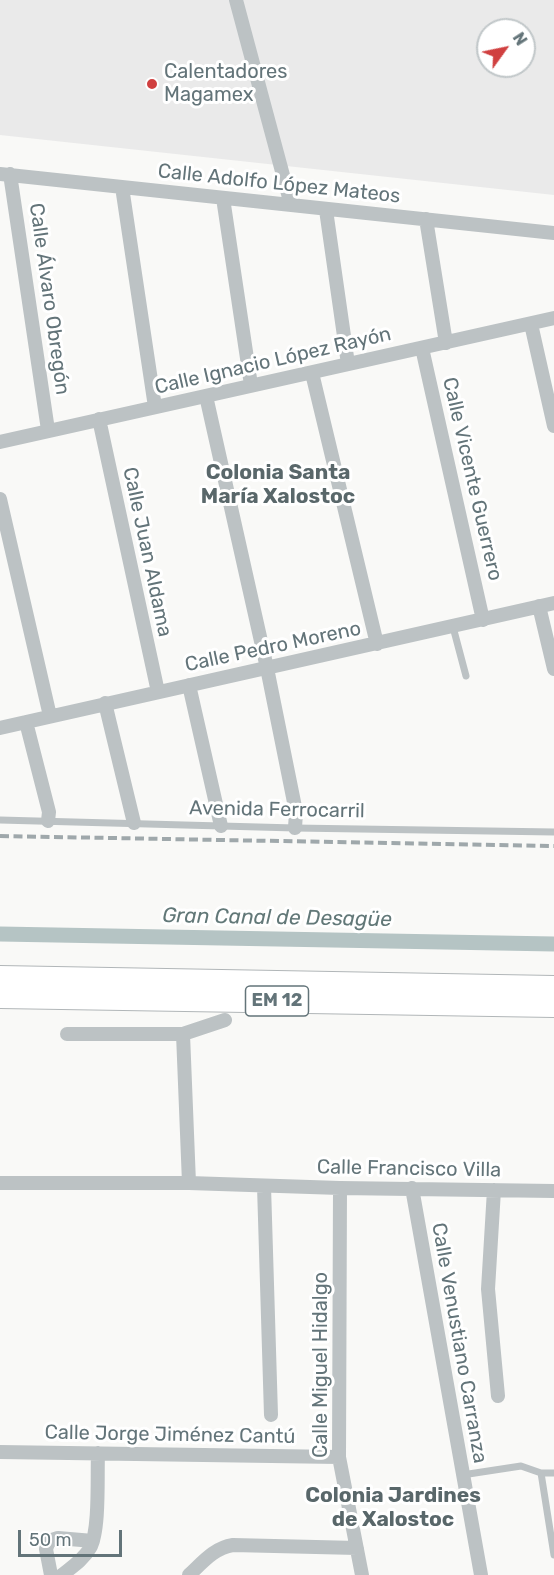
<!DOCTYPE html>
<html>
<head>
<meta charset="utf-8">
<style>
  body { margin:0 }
  #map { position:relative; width:554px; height:1575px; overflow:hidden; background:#f9f9f7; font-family:Rubik,sans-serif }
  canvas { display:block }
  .north { position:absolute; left:476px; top:18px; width:60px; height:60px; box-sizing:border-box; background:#fff; border:2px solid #c1c7c9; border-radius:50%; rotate:57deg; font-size:16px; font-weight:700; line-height:24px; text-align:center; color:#637479 }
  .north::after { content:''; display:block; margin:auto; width:21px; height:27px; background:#d04040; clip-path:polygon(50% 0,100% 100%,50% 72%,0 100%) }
  .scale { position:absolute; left:18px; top:1530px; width:104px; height:27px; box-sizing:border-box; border:3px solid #637479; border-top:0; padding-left:8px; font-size:18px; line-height:21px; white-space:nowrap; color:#637479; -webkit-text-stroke:4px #fff; paint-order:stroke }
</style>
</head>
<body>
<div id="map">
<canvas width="554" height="1575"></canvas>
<div class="north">N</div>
<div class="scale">50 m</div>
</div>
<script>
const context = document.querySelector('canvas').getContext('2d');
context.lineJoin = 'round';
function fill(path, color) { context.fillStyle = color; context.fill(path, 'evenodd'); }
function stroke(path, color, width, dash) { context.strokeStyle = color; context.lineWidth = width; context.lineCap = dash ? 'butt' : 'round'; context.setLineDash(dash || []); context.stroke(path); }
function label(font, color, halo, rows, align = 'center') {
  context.font = font + ' Rubik,sans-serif'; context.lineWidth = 6; context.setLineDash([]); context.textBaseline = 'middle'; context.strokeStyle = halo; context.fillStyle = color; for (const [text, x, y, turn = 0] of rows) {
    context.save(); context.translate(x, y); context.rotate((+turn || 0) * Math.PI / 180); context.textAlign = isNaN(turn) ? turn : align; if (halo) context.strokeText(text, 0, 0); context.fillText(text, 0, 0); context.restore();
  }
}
fill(new Path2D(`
  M0 0H554V195L0 135ZM488 30H524V66H488Z`), '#eaeaea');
stroke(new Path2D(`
  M0 934 554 944`), '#b5c4c4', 15);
const highway = new Path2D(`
  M0 978 554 988
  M0 996 554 1005`);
stroke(highway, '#b1b6b8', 26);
stroke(new Path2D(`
  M453 627 466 676
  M0 820 295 828 554 832
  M541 1473 554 1555
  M462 1475 521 1466 541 1473H554`), '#bcc2c4', 7);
stroke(new Path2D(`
  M236 0 291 205
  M0 174 554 233
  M10 174 48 430
  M122 187 155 407
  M223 198 251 385
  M326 210 348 364
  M426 219 446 343
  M531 324 554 426
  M422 348 483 620
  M312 373 377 644
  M206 396 267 668 296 812 295 828
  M99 419 158 692
  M0 442 554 318
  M0 499 50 716
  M539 606 554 669
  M189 685 221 826
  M105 703 134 823
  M26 722 49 812 48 821
  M0 728 554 603
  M67 1034H183L225 1020
  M183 1034 189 1183
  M0 1183H189L340 1188 554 1191
  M264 1186 271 1415
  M340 1188 339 1457 362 1575
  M412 1188 481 1575
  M494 1190 488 1289 498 1396
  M0 1452 339 1457
  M51 1575 46 1549 49 1541 58 1538 93 1541
  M62 1575C72 1567 84 1559 90 1548 100 1530 97 1476 98 1453
  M189 1575C203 1562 214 1548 233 1545L357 1548`), '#bcc2c4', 14);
stroke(highway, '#fff', 24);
stroke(new Path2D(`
  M0 836 554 846`), '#9fa8ab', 4, [9, 4.5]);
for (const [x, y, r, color] of [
  [152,84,6,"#d04040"]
]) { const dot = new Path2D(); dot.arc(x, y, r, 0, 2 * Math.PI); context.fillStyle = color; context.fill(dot); stroke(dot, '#fff', 2); }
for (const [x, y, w] of [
  [277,1001,63]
]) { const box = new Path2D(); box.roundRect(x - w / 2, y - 15, w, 30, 4.5); context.fillStyle = '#fff'; context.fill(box); stroke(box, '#637479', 1.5); }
label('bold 18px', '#637479', null, [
  ["EM 12",277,1001]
]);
label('20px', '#637479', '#fff', [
  ["Calentadores",164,72],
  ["Magamex",164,95]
], 'left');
label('20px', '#637479', '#fff', [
  ["Calle Adolfo López Mateos",279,184,6],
  ["Calle Álvaro Obregón",49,299,82],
  ["Calle Ignacio López Rayón",273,361,-13],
  ["Calle Vicente Guerrero",472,479,77],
  ["Calle Juan Aldama",147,552,78],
  ["Calle Pedro Moreno",273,647,-12],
  ["Avenida Ferrocarril",277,810,1],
  ["Calle Francisco Villa",409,1169,1],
  ["Calle Venustiano Carranza",459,1343,80],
  ["Calle Miguel Hidalgo",321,1365,-90],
  ["Calle Jorge Jiménez Cantú",170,1435,1]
]);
label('bold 21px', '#59676a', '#fff', [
  ["Colonia Santa",278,473],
  ["María Xalostoc",278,497],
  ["Colonia Jardines",393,1496],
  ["de Xalostoc",393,1520]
]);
label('italic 21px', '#627878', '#fff', [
  ["Gran Canal de Desagüe",277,918,1]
]);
</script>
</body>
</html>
